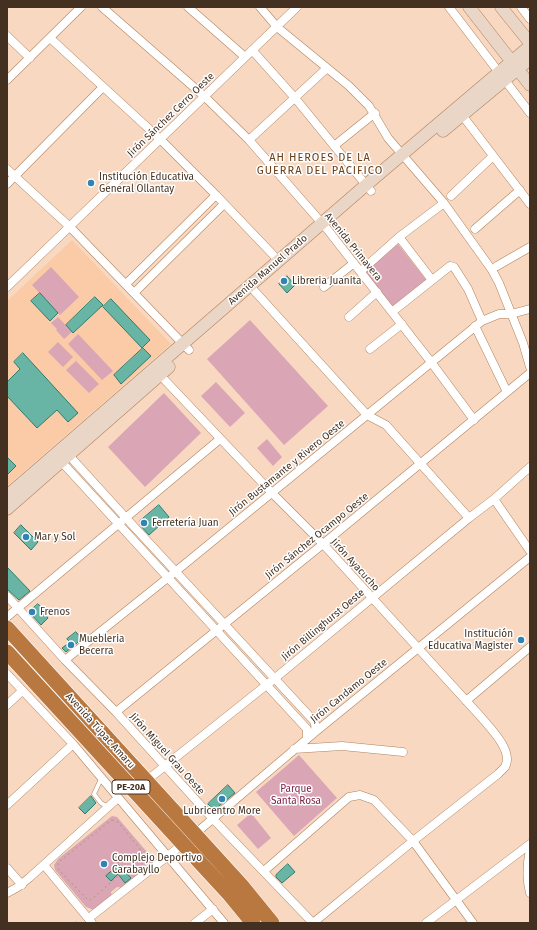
<!DOCTYPE html>
<html>
<head>
<meta charset="utf-8">
<style>
  body { margin:0 }
  #map { position:relative; width:537px; height:930px; overflow:hidden; background:#f8d8c0; font-family:"Fira Sans",sans-serif }
  canvas { display:block }
  .frame { position:absolute; inset:0; border:8px solid #443020; pointer-events:none }
</style>
</head>
<body>
<div id="map">
<canvas width="537" height="930"></canvas>
<div class="frame"></div>
</div>
<script>
const context = document.querySelector('canvas').getContext('2d');
context.lineJoin = 'round';
function fill(path, color) { context.fillStyle = color; context.fill(path, 'evenodd'); }
function stroke(path, color, width, dash) { context.strokeStyle = color; context.lineWidth = width; context.lineCap = dash ? 'butt' : 'round'; context.setLineDash(dash || []); context.stroke(path); }
function label(font, color, halo, rows, align = 'center') {
  context.font = font + ' "Fira Sans",sans-serif'; context.lineWidth = 3; context.setLineDash([]); context.textBaseline = 'middle'; context.strokeStyle = halo; context.fillStyle = color; for (const [text, x, y, turn = 0] of rows) {
    context.save(); context.translate(x, y); context.rotate((+turn || 0) * Math.PI / 180); context.textAlign = isNaN(turn) ? turn : align; if (halo) context.strokeText(text, 0, 0); context.fillText(text, 0, 0); context.restore();
  }
}
fill(new Path2D(`
  M72 240 171 344 7 486V301Z`), '#fbcba7');
fill(new Path2D(`
  M398 244 427 281 392 309 365 272Z
  M51 267 79 297 60 315 32 285Z
  M58 317 72 332 64 339 56 330 57 329 51 323Z
  M250 320 328 406 284 445 207 359Z
  M78 334 113 371 102 380 68 344Z
  M58 342 73 357 63 367 48 352Z
  M76 361 99 384 89 393 66 370Z
  M216 382 245 413 230 427 201 396Z
  M164 393 201 433 145 487 108 447Z
  M267 439 282 457 273 466 257 448Z
  M299 755 337 798 294 836 256 792Z
  M251 813 271 838 258 849 237 825Z
  M112 816 117 817 153 859V862L123 888 117 887 111 892 112 896 94 910 86 907 55 870 54 865 58 859Z`), '#daa6b5');
const building = new Path2D(`
  M287 276 295 285 287 293 279 284Z
  M40 293 58 313 50 321 31 301Z
  M95 297 103 305 73 333 66 325Z
  M111 299 150 340 142 348 103 307Z
  M143 348 151 356 121 384 114 375Z
  M23 353 78 413 68 422 57 410 37 428 7 396V382L20 369 14 362Z
  M7 457 16 466 7 475Z
  M159 505 169 517 149 535 140 525V521Z
  M21 525 38 542 31 550 14 533Z
  M7 567 30 591 19 600 7 589Z
  M38 604 47 612 45 614 48 618 41 625 29 612Z
  M76 632 82 639 66 652 62 648 70 642 67 639Z
  M228 785 235 793 214 810 208 804Z
  M91 796 96 803 85 814 79 808Z
  M288 864 295 872 282 883 276 877V875Z
  M119 865 131 878 125 883 118 874 111 881 106 876Z`);
fill(building, '#69b5a5');
stroke(building, '#2d7c6d', 1);
const lane = new Path2D(`
  M101 779 94 794 101 803 108 807`);
const street = new Path2D(`
  M102 7 204 96 249 140 327 229 431 362 474 420
  M188 7 245 57
  M260 7 277 27 349 86 369 106 388 138 444 203 492 270 499 283 523 343 530 367
  M449 7 530 113
  M521 7 530 19
  M7 36 30 58
  M50 38 160 139 216 195 279 261
  M252 50 295 98 371 191
  M7 80 81 7
  M462 115 530 204
  M249 140 327 68
  M334 146 375 113
  M7 169 70 227 189 350
  M7 184 103 87
  M451 196 493 156
  M475 229 520 190
  M399 237 432 280
  M497 266 530 247
  M361 271 399 237 444 203
  M126 284 216 195
  M250 286 367 415 386 425 469 518
  M7 287 297 7
  M324 287 354 263
  M134 293 224 204
  M392 312 450 266 454 267 468 289 482 321
  M349 317 377 292
  M475 326 507 392
  M370 349 402 324
  M160 375 272 493 323 544 481 717C490 728 514 751 505 767 503 769 500 772 498 774L413 841 313 923
  M65 451 126 518 314 721C316 725 316 728 314 733
  M58 458 307 729V738
  M494 499 530 551
  M7 596 65 660 116 712 213 819 313 923
  M7 617 220 439
  M65 660 175 572 482 321 499 314H511L530 309
  M7 674 73 744 224 923
  M466 701 530 647
  M7 705 22 691
  M116 712 323 544 530 373
  M294 749 342 746 403 752
  M146 781 274 679 469 518 494 499 530 467
  M7 805 73 744
  M530 849C527 864 526 878 530 893
  M44 865 92 923
  M7 868 22 885
  M264 871 349 797 360 795 374 800 413 841 473 923
  M7 893 18 887 29 878 118 798
  M89 918 183 844 314 733 530 557
  M195 923 213 909
  M426 923 530 844`);
const secondary = new Path2D(`
  M469 7 530 85
  M501 7 530 43
  M443 131 530 59
  M7 496 366 185 530 46
  M7 509 169 367`);
const highway = new Path2D(`
  M7 628 241 885 272 923
  M7 652 183 844 230 895 253 923`);
stroke(lane, '#b2825c', 5);
stroke(street, '#b2825c', 9);
stroke(secondary, '#b2825c', 13);
stroke(highway, '#fff', 16);
stroke(new Path2D(`
  M112 820 118 822 141 850 142 855 92 899 88 900 59 870 58 864 60 861 110 821Z
  M75 923 79 920`), '#bda18c', 1.5, [2, 3]);
stroke(lane, '#fff', 4);
stroke(street, '#fff', 8);
stroke(secondary, '#ead6c6', 12);
stroke(highway, '#ba7841', 15);
for (const [x, y, r, color] of [
  [91,183,4,"#3183b4"],
  [284,281,4,"#3183b4"],
  [144,523,4,"#3183b4"],
  [26,537,4,"#3183b4"],
  [32,612,4,"#3183b4"],
  [521,640,4,"#3183b4"],
  [71,645,4,"#3183b4"],
  [222,799,4,"#3183b4"],
  [104,864,4,"#3183b4"]
]) { const dot = new Path2D(); dot.arc(x, y, r, 0, 2 * Math.PI); context.fillStyle = color; context.fill(dot); stroke(dot, '#fff', 1.5); }
for (const [x, y, w] of [
  [131,787,38]
]) { const box = new Path2D(); box.roundRect(x - w / 2, y - 7, w, 14, 3); context.fillStyle = '#fff'; context.fill(box); stroke(box, '#443020', 1); }
label('bold 9px', '#443020', null, [
  ["PE-20A",131,787]
]);
label('10px', '#443020', '#fff', [
  ["Jirón Sánchez Cerro Oeste",171,115,-44],
  ["Avenida Primavera",353,247,51],
  ["Avenida Manuel Prado",268,270,-41],
  ["Jirón Bustamante y Rivero Oeste",287,468,-39],
  ["Jirón Sánchez Ocampo Oeste",317,536,-39],
  ["Jirón Ayacucho",355,565,48],
  ["Jirón Billinghurst Oeste",323,625,-40],
  ["Jirón Candamo Oeste",349,691,-39],
  ["Avenida Túpac Amaru",100,731,48],
  ["Jirón Miguel Grau Oeste",167,754,48]
]);
label('10px', '#443020', '#fff', [
  ["Institución Educativa",99,177],
  ["General Ollantay",99,189],
  ["Libreria Juanita",292,281],
  ["Ferretería Juan",152,523],
  ["Mar y Sol",34,537],
  ["Frenos",40,612],
  ["Institución",513,634,"right"],
  ["Educativa Magister",513,646,"right"],
  ["Muebleria",79,639],
  ["Becerra",79,651],
  ["Lubricentro More",222,811,"center"],
  ["Complejo Deportivo",112,858],
  ["Carabayllo",112,870]
], 'left');
label('10px', '#7d2248', '#fff', [
  ["Parque",296,789],
  ["Santa Rosa",296,801]
]);
context.letterSpacing = '1px';
label('11px', '#6b4019', '#fff', [
  ["AH HEROES DE LA",320,158],
  ["GUERRA DEL PACIFICO",320,171]
]);
context.letterSpacing = '0px';
</script>
</body>
</html>
